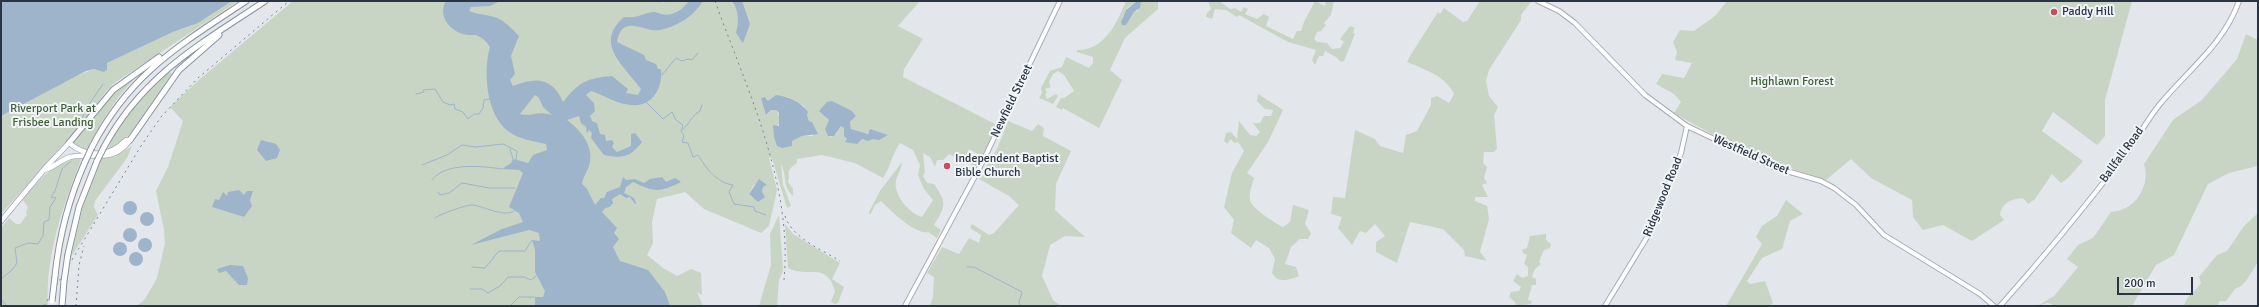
<!DOCTYPE html>
<html>
<head>
<meta charset="utf-8">
<style>
  body { margin:0 }
  #map { position:relative; width:2259px; height:307px; overflow:hidden; background:#e3e6eb; font-family:Signika,sans-serif }
  canvas { display:block }
  .frame { position:absolute; inset:0; border:2px solid #2a3443; pointer-events:none }
  .scale { position:absolute; left:2117px; top:277px; width:76px; height:18px; box-sizing:border-box; border:2px solid #2a3443; border-top:0; padding-left:5px; font-size:12px; line-height:14px; white-space:nowrap; color:#2a3443; -webkit-text-stroke:3px #f2f5f8; paint-order:stroke }
</style>
</head>
<body>
<div id="map">
<canvas width="2259" height="307"></canvas>
<div class="frame"></div>
<div class="scale">200 m</div>
</div>
<script>
const context = document.querySelector('canvas').getContext('2d');
context.lineJoin = 'round';
function fill(path, color) { context.fillStyle = color; context.fill(path, 'evenodd'); }
function stroke(path, color, width, dash) { context.strokeStyle = color; context.lineWidth = width; context.lineCap = dash ? 'butt' : 'round'; context.setLineDash(dash || []); context.stroke(path); }
function label(font, color, halo, rows, align = 'center') {
  context.font = font + ' Signika,sans-serif'; context.lineWidth = 4; context.setLineDash([]); context.textBaseline = 'middle'; context.strokeStyle = halo; context.fillStyle = color; for (const [text, x, y, turn = 0] of rows) {
    context.save(); context.translate(x, y); context.rotate((+turn || 0) * Math.PI / 180); context.textAlign = isNaN(turn) ? turn : align; if (halo) context.strokeText(text, 0, 0); context.fillText(text, 0, 0); context.restore();
  }
}
fill(new Path2D(`
  M232 1H238L116 82 107 90 81 126 1 214V116L76 76 94 69 173 32 198 23Z
  M293 1H662L663 3 667 1H920L898 26 923 39 904 69 903 77 997 125 1000 124 983 157 969 149 967 154 976 162H981L978 168 949 154 943 160H937L935 167 930 157 923 153 925 172 923 176 927 183 934 184C947 203 946 206 934 225L941 230 937 238 928 232C915 235 890 210 881 201L875 205 870 215 869 212 880 191 902 162C902 168 898 174 896 180 893 195 909 213 922 217L933 200 924 189 918 175 920 165 913 150 900 143C892 154 891 166 883 178L855 163 822 155 797 159V163C783 173 792 171 788 182L793 189V196C782 186 787 175 781 164L783 185 791 206 787 208 772 158H769L777 190 769 226 761 233 704 209 685 192 657 199 652 222 653 243 647 255 663 268 677 276 691 269 701 273 702 295 697 292 703 306H137L145 299 157 278 165 243 164 230 156 191 168 167 183 121 170 107 200 79ZM765 97 768 101 788 97 804 106 809 121 812 122 813 136H802L792 141 777 126C781 124 779 113 776 110H771L767 115ZM852 111 856 116 850 122 851 129 865 134 870 132 888 135 873 139 847 140 844 128 841 126 836 134 831 137 825 129 829 120 825 116ZM759 182 767 185 763 187 762 192 753 198 749 194 753 186ZM231 193H240L244 195V217L213 207 219 200Z
  M1126 1H1137L1127 8 1122 18 1127 22 1134 12 1138 11 1141 1H1158V9L1125 38 1110 70 1122 80 1099 128 1063 108 1062 110 1056 107 1061 98H1064L1074 91 1064 75 1058 71 1053 74 1049 82 1051 87 1045 89 1047 93 1045 94 1047 99 1056 94 1058 96 1053 104 1039 98 1042 93 1041 88 1050 71 1062 67 1066 57 1089 68 1093 63V57L1077 52V50C1104 51 1117 23 1126 1Z
  M1208 1H1219L1230 9 1235 8 1241 12 1244 7 1248 9 1245 14 1257 19 1264 14 1269 17 1266 26 1293 39 1297 31H1301L1304 22 1315 1 1325 6 1326 1H1334L1331 15 1324 23 1326 25 1321 31 1317 32 1314 39 1317 42 1327 43 1332 49 1340 48 1344 42 1340 39 1350 26 1355 28 1353 32 1355 34 1344 61 1341 62 1336 57 1325 51 1323 56H1319L1315 65 1312 60 1316 50 1288 42 1239 15 1237 17 1226 10 1215 9 1212 19 1206 17 1207 13 1211 9Z
  M1480 1 1531 2 1521 15V20L1489 70 1486 81 1489 96 1498 107 1494 115 1497 149 1494 152H1484L1483 163 1487 167 1484 178 1487 183 1482 185 1488 197H1475V201L1487 206 1489 219 1480 252 1487 261 1465 256 1464 250 1443 229 1410 222 1397 263 1376 252V242L1385 236 1375 224 1366 233 1360 231 1352 245 1338 228 1342 217 1331 214 1333 197 1345 198 1355 130 1375 139 1380 146 1403 153 1406 135 1417 131 1431 105V98L1437 96 1449 103 1454 94C1445 75 1425 70 1407 62L1410 56 1438 12 1440 14 1444 8 1463 22 1467 21Z
  M1727 1H2132L2105 100V136L2097 145 2053 112 2042 131 2083 161 2068 178 2061 183 2052 174 2035 199 2028 204 2023 198C2012 199 2002 202 2000 215L2004 220 1972 241 1943 225 1923 230 1913 217 1912 200 1871 178 1851 159 1826 180C1772 163 1722 141 1674 113L1681 102 1674 94 1656 84 1662 74 1684 78 1692 63 1675 60 1677 52 1673 42 1680 30 1694 31 1715 16Z
  M2246 34 2258 40V166L2229 173 2208 184 2174 255 2156 265 2132 306H2051L2052 304 2048 303 2037 306 2054 296 2078 267 2067 259 2078 245 2093 238 2111 212C2135 211 2151 186 2144 164L2173 120 2202 100 2237 59Z
  M142 72C117 93 102 122 86 151L71 142 119 86Z
  M169 72 172 74C154 101 137 136 108 150 119 119 144 92 169 72Z
  M1258 94 1283 110 1268 142 1247 173 1254 178C1252 185 1249 192 1250 200 1251 208 1275 223 1283 227L1290 222 1293 205 1309 210 1305 224 1311 233 1308 239H1300L1291 247 1285 264 1296 267 1299 276C1289 280 1278 284 1272 273L1275 259 1269 248 1256 240 1251 248 1231 233 1234 220 1224 207 1232 173 1244 151 1238 142 1234 143 1231 139 1227 144 1224 141 1226 133 1231 132 1237 139 1239 121 1250 135 1256 136 1260 132 1253 123H1260L1264 116H1271L1273 110 1265 109 1257 101Z
  M1008 121 1032 131 1038 124 1044 128 1043 136 1071 151 1056 184 1055 210 1085 237 1065 236 1050 245 1042 276 1053 300 1061 306H930L933 296 934 277 927 273 942 247 959 254 969 238 979 243 981 235 970 228 972 224 989 235 994 233 1019 205 1009 196 979 179 998 147Z
  M132 146 127 158 95 201 94 207 98 215 71 257 83 206 102 158 115 157Z
  M79 158 81 160C63 206 45 256 48 306H1V228L9 218 16 224H20L27 215 26 212 28 207 22 199C38 180 54 163 79 158Z
  M1786 200 1803 214 1790 221 1782 249 1762 258 1747 281 1750 284 1765 281 1773 303 1769 306H1726L1762 244 1756 237 1762 226 1777 216Z
  M2258 213V262L2246 281 2241 286 2235 289 2226 301H2220L2217 306H2184C2187 294 2195 293 2201 283L2199 277 2217 255 2227 251 2244 226Z
  M779 215 783 270 779 280 777 306H759L771 265 770 234Z
  M785 224 793 234 840 263 832 279 844 287 838 303 835 304 831 302 835 291C826 260 808 279 788 268Z
  M1546 234V240L1551 244 1550 248 1544 250 1539 262 1541 264 1535 269 1532 277 1536 279V285H1532L1528 300 1532 301 1531 304 1516 306 1515 302 1509 297 1511 292 1519 291 1521 287 1513 281 1517 274 1522 278 1528 276V267L1524 264 1527 255 1523 253 1522 250 1527 248 1530 236Z`), '#c8d5c4');
fill(new Path2D(`
  M1 1H232L198 23 173 32 107 63V70L104 72 94 69 86 71 1 116Z
  M446 1H500L490 6 471 7 469 11C476 14 482 14 490 16 503 18 510 27 519 36L511 56 515 74 510 80 513 86C536 77 552 77 563 102 579 82 587 78 612 76L628 89 626 93 638 95 641 89C625 66 593 44 624 17 638 19 644 12 655 12 655 12 661 14 661 14 673 17 682 10 689 1H703C694 16 678 26 660 30 645 33 622 12 617 42L644 55 646 60 656 64 658 69H661C663 87 653 107 632 105 619 105 604 95 591 91L586 95 594 103 595 111 590 116 592 121 597 123 600 134 605 135 606 141 612 140 614 143 612 147 617 152 631 146V134L635 133 642 142C630 157 623 159 604 155L591 138 592 133 589 130 587 133 586 127 581 123 579 116 567 120C581 131 595 146 589 166 587 172 583 177 582 184L587 189 595 205 601 198H604L607 192 620 187 623 177 626 180 635 179 644 183 650 179 662 177 666 182 675 178 681 182C659 193 654 192 633 182L626 187 624 193 634 198 636 203 635 204 630 197 626 198 620 194 612 199 613 203 610 207 605 208 602 212 617 228 614 233 619 239 613 247 620 261 648 270 665 292 670 306H535V297H543L545 291 535 272V250L532 240 540 241 539 233 529 230 471 245 502 229 523 222 519 213 509 207 523 173 519 170 502 169 511 163 513 159 528 163 533 155 547 150 546 144C533 141 518 139 508 131 486 115 483 71 490 47 486 41 483 38 476 35 474 35 472 35 470 35 453 35 436 17 446 1ZM535 95 539 98 543 107 552 115C538 110 532 117 520 114Z
  M732 1H742L750 24 743 43 736 33C739 22 739 10 732 1Z
  M1137 1H1141L1140 8 1134 12 1126 25H1122L1121 22 1126 10Z
  M776 95C789 97 800 101 808 112L807 115 809 121 812 122 818 134 802 136 792 141V146L782 148 777 146 774 137 773 125 779 126V113L776 110H771L766 115 761 98 765 97 768 101Z
  M832 101 852 111 856 116 850 122 851 129 868 134 870 129 888 135 879 140 873 139 868 141 862 139 857 144 845 142 847 139 844 136V128L841 126 834 136H828L825 129 829 120 819 111 827 102Z
  M261 140 276 144 280 150 277 158 266 161 257 150Z
  M759 179 767 185 763 187 762 192 765 197 758 202 749 194Z
  M239 190 244 195 247 191H253L250 200 252 206 244 217 212 207 215 199 219 200 223 192 227 196 228 192Z
  M123 208a7 7 0 1 1 14 0a7 7 0 1 1-14 0Z
  M140 219a7 7 0 1 1 14 0a7 7 0 1 1-14 0Z
  M123 235a7 7 0 1 1 14 0a7 7 0 1 1-14 0Z
  M138 245a7 7 0 1 1 14 0a7 7 0 1 1-14 0Z
  M113 249a7 7 0 1 1 14 0a7 7 0 1 1-14 0Z
  M129 259a7 7 0 1 1 14 0a7 7 0 1 1-14 0Z
  M230 265 243 266 248 278 247 285H239L226 271 219 273 217 269Z`), '#9eb4ca');
stroke(new Path2D(`
  M662 75 676 58 682 61 688 59 692 60 698 53
  M416 94 424 92 423 90 435 89 443 102 450 105 454 104 455 109 463 112 468 119 474 114H479L483 108 484 100 490 99
  M646 102 663 119 672 112 676 120 683 125 681 131 684 136 682 142 688 143 693 157 698 155C706 168 717 183 733 185L729 192 734 204 754 207 755 211 766 215
  M82 120 84 112 103 84
  M682 130C690 124 691 116 700 111L702 105
  M510 149 513 159
  M422 165 447 155 462 145 476 147 503 144 517 151 516 160
  M432 180C445 162 482 166 502 169
  M438 192 440 195 449 193 462 183 489 188H515
  M435 218C440 214 468 204 473 205 483 206 507 219 515 210
  M472 267 485 268 499 251H525L532 240
  M967 267H974L1022 292 1019 302 1020 306
  M1 279 13 269 17 263 15 248 28 243 38 244 43 236 44 222 49 220 50 207 56 198 51 197 55 191 62 169 71 161
  M1 287V289
  M470 289H482L488 293 500 286 508 277H524L531 280 536 276
  M1 299 7 306
  M510 306 519 297H535`), '#9eb4ca', 1);
const secondary = new Path2D(`
  M1538 1 1559 11 1575 23 1645 95 1687 126 1773 167 1821 181 1834 188 1856 205 1884 235 1980 294 1994 306
  M905 306 981 165 1060 1
  M1605 306 1649 234 1681 153 1687 126
  M2000 306C2043 258 2084 208 2124 156 2137 139 2147 120 2160 104 2188 70 2224 44 2239 1`);
const primary = new Path2D(`
  M45 170C54 167 61 160 70 157 94 151 112 165 130 140
  M1 221 47 166 69 143C87 158 110 157 126 140H130`);
const motorway = new Path2D(`
  M130 140 179 70 219 35
  M69 143 113 90 159 57
  M92 147C130 73 180 45 246 1
  M104 147C143 75 199 45 265 1
  M68 254 79 207 97 161
  M55 276C59 237 69 198 85 162
  M62 306 64 281`);
stroke(secondary, '#a8adb5', 6);
stroke(primary, '#a2aab7', 6);
stroke(motorway, '#8a93a1', 7);
stroke(secondary, '#fff', 4);
stroke(primary, '#fff', 4.5);
stroke(motorway, '#fff', 5);
stroke(new Path2D(`
  M715 1C747 90 793 183 784 280
  M785 216C792 238 821 249 840 261
  M44 306 141 146 161 117 198 78 289 1
  M76 306 79 265 84 246`), '#7c8694', 1, [2, 4]);
const motorwayBridge = new Path2D(`
  M97 161 104 147
  M85 162 92 147
  M64 281 68 254
  M52 301 55 276`);
stroke(motorwayBridge, '#8a93a1', 7, []);
stroke(motorwayBridge, '#fff', 5);
for (const [x, y, r, color] of [
  [2054,12,4,"#cf495f"],
  [947,166,4,"#cf495f"]
]) { const dot = new Path2D(); dot.arc(x, y, r, 0, 2 * Math.PI); context.fillStyle = color; context.fill(dot); stroke(dot, '#f2f5f8', 1.5); }
label('12px', '#2a3443', '#f2f5f8', [
  ["Paddy Hill",2062,12],
  ["Independent Baptist",955,159],
  ["Bible Church",955,173]
], 'left');
label('12px', '#405f38', '#f2f5f8', [
  ["Highlawn Forest",1792,82],
  ["Riverport Park at",53,109],
  ["Frisbee Landing",53,123]
]);
label('12px', '#2a3443', '#f2f5f8', [
  ["Newfield Street",1012,101,-64],
  ["Westfield Street",1751,155,24],
  ["Ballfall Road",2122,155,-54],
  ["Ridgewood Road",1663,197,-68]
]);
</script>
</body>
</html>
